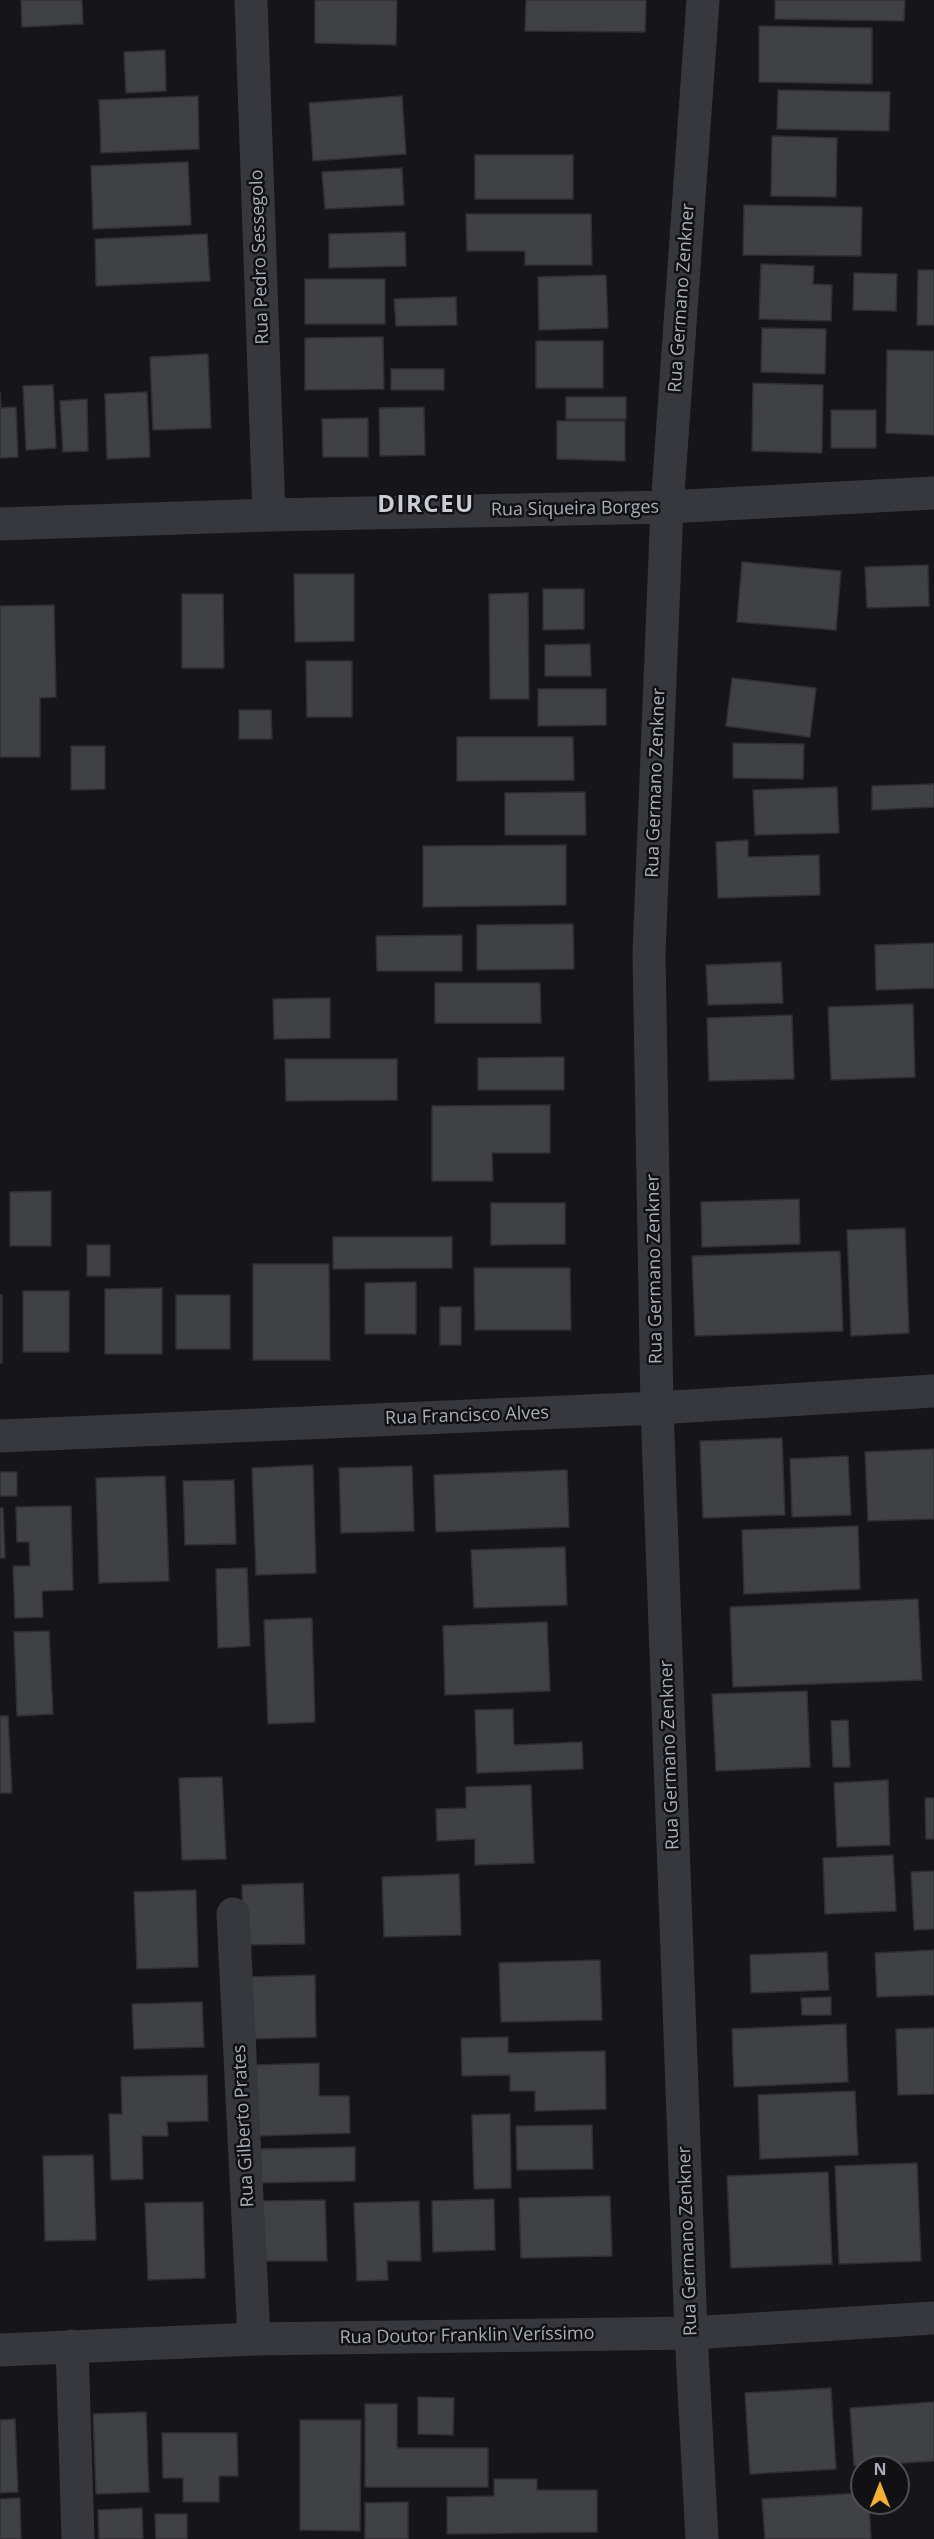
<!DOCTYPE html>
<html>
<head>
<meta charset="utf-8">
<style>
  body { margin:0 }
  #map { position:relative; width:934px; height:2539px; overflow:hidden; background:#161618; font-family:"Open Sans",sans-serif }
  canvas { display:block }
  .north { position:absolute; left:850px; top:2455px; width:60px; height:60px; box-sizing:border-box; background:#111113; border:2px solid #4d4f55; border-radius:50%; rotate:0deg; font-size:16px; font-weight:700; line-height:24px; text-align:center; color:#a8adb8 }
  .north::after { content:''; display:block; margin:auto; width:21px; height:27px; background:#f2b134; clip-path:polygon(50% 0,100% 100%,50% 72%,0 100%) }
</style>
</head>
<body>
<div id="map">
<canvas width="934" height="2539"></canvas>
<div class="north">N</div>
</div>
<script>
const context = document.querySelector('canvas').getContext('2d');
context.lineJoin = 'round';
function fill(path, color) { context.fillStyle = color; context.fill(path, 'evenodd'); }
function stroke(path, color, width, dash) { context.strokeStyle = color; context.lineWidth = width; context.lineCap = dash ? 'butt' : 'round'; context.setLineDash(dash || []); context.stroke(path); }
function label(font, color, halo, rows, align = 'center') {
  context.font = font + ' "Open Sans",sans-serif'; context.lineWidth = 5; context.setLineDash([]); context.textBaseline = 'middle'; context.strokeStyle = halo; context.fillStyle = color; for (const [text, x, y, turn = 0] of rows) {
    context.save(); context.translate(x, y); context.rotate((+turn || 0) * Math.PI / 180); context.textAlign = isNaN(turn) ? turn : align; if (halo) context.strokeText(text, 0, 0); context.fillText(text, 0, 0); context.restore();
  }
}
const building = new Path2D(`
  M21 0H82L83 24 22 27Z
  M315 0H397L396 45 315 43Z
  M526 0H646L645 32 525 31Z
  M775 0H905L904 21 775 19Z
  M759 26 872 28V84L759 82Z
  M165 50 166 91 126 93 124 52Z
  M778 90 890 92 889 131 777 129Z
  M198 96 199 149 101 153 99 100Z
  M402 96 406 154 313 161 309 103Z
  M772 136 837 138 836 197 771 196Z
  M475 155H573V199H475Z
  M188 162 191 225 93 229 91 166Z
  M402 168 404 205 325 209 322 172Z
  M744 205 862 207 861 256 743 255Z
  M466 214H591L592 265H525V251H467Z
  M405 232 406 266 329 268V234Z
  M207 234 210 281 96 286 95 239Z
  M761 264 814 266 813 284 832 285 831 321 759 319Z
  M918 270H934V325H917Z
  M854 273 897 274 896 311 853 310Z
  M606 275 608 328 539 330 538 277Z
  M305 279H385V324H305Z
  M456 297 457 325 396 326 394 299Z
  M762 328 826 329 825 374 761 372Z
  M383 337 384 389 305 390V338Z
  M536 341H603V388H536Z
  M887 350 934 351V435L886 433Z
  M208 354 211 428 153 430 150 357Z
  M391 369H444V390H391Z
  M753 383 823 385 822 453 752 451Z
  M53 385 56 448 26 450 23 386Z
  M0 392 1 408 16 407 18 457 0 458Z
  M147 392 150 457 107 459 105 394Z
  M566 397H626V419H566Z
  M87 399 88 451 63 452 60 401Z
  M424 407 425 455 380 456 379 408Z
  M831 410H876V448H831Z
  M368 418V457H323L322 419Z
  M557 421H625V461L557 459Z
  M742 562 841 571 836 630 737 622Z
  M928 565 929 606 867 608 865 567Z
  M294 574H354V641L295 642Z
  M543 589H584V629L543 630Z
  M528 593 529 699H490L489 594Z
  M182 594H223L224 668H182Z
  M54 605 56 697 40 698V757H0V606Z
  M590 644 591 676H545V645Z
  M306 661H352V717H307Z
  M732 678 816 688 810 737 726 726Z
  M538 689H606V725L538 726Z
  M239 710H271L272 739H239Z
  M457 737H573L574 780 457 781Z
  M733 743 804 744 803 779 733 778Z
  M71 746H105V789L71 790Z
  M934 784V807L872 810V786Z
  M837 787 839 833 755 835 753 790Z
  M585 792 586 835H505V793Z
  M748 840V857L819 855 820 895 718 898 716 842Z
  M566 845V905L423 907V846Z
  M573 924 574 969 477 970V925Z
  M462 935V971H377L376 936Z
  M934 943V988L876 990 875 945Z
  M781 962 783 1003 708 1005 706 965Z
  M435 983H540L541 1023H435Z
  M330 998V1038L274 1039 273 999Z
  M913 1004 915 1077 831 1080 828 1007Z
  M792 1015 794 1079 709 1081 707 1018Z
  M564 1057V1090H478V1058Z
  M285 1059H397V1100L286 1101Z
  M550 1105V1153H492L493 1181H432V1106Z
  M51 1191V1246H10V1192Z
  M799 1199 800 1244 702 1247 701 1202Z
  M491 1203H565V1244L491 1245Z
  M905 1228 909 1333 851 1336 847 1230Z
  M333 1237H452V1268L333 1269Z
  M87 1245H110V1276H87Z
  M840 1251 843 1331 695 1336 692 1256Z
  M253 1264H329L330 1360H253Z
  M474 1268H570L571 1330H475Z
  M416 1282V1334H365V1283Z
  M162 1288V1354H105V1289Z
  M23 1291H69V1352H23Z
  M0 1295H2V1363H0Z
  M176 1295H230V1349H176Z
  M440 1307H461V1345H440Z
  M782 1438 785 1515 703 1518 700 1441Z
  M934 1449V1519L868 1521 865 1452Z
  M848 1456 851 1515 792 1517 790 1459Z
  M313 1465 316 1573 256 1575 252 1468Z
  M412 1466 414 1531 341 1533 339 1468Z
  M567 1470 569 1527 436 1532 434 1475Z
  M0 1472H17V1496H0Z
  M165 1476 169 1581 99 1583 96 1478Z
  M234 1480 236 1544 185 1545 183 1481Z
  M71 1506 73 1590 42 1591 43 1617 15 1618 13 1566H30L29 1542H17L16 1507Z
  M0 1508H3L5 1558H0Z
  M858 1526 860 1589 744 1594 742 1530Z
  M565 1547 567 1605 474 1608 471 1550Z
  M247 1568 250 1646 218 1648 216 1569Z
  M918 1599 922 1680 733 1687 730 1607Z
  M312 1618 315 1722 268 1724 264 1620Z
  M547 1622 550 1691 445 1695 443 1626Z
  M49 1631 53 1714 17 1716 14 1632Z
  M807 1691 810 1767 716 1771 712 1694Z
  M513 1709 514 1745 582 1742 583 1769 477 1773 475 1710Z
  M0 1716H8L12 1793H0Z
  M848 1720 850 1767H833L831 1721Z
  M222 1777 226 1859 182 1860 179 1778Z
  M888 1780 890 1845 837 1847 834 1783Z
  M531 1785 534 1863 475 1865V1839L437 1841 436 1809 466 1808V1787Z
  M925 1798H934V1839H926Z
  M893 1855 896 1911 825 1914 823 1858Z
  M934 1871V1929L914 1930 911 1872Z
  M459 1874 461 1935 384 1937 382 1877Z
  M303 1883 305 1944 243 1945 242 1885Z
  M196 1890 198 1967 137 1969 134 1892Z
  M934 1950V1995L877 1997 875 1953Z
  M827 1952 829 1990 751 1993 750 1955Z
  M600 1960 602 2020 501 2022 499 1963Z
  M315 1975 316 2037 250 2039 248 1977Z
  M831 1997V2015H802L801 1998Z
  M202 2002 204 2047 134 2049 132 2004Z
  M846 2024 848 2082 734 2087 732 2029Z
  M934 2028V2094L898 2095 896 2029Z
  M508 2037V2053L605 2051 606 2109 535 2111V2091H510V2075L462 2076 461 2038Z
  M319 2063V2096H349L350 2133 256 2136 254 2065Z
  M207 2075 208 2121 167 2122 168 2136H142L143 2179 111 2180 109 2114H122L121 2077Z
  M855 2091 858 2155 760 2159 758 2095Z
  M510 2114 511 2188 474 2189 472 2115Z
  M592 2125 593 2169 517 2170 516 2126Z
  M355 2147V2181L255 2183 254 2149Z
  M93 2155 96 2240 45 2241 43 2156Z
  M917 2163 921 2261 839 2264 835 2166Z
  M828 2172 832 2264 731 2268 727 2176Z
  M610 2196 612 2256 521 2258 519 2198Z
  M494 2199 495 2250 433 2252 432 2201Z
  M325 2200 327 2261H258L257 2201Z
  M419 2201 421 2261H387L388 2280 357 2281 354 2203Z
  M203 2202 205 2278 148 2280 145 2203Z
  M831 2388 836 2469 750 2474 745 2393Z
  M418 2397 454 2398 453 2435 418 2434Z
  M934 2402V2461L854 2466 850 2408Z
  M365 2404H397V2448H488V2487H365Z
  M146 2412 149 2492 96 2494 93 2414Z
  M15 2419 18 2492 0 2493V2420Z
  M300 2420H361L360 2531 300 2530Z
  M162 2433H237L238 2476H219V2502H183V2478H163Z
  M494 2479H537V2490H597V2532L447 2534V2497L494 2496Z
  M862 2493V2503H869L871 2539H765L762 2499Z
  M20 2498 21 2539H0V2499Z
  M408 2502V2539H365V2503Z
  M142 2508 143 2539H99L98 2510Z
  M155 2514H187V2539H156Z`);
fill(building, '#404145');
stroke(building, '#303034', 1.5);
stroke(new Path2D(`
  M251 0 269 515
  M0 524 269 515 667 507 934 493
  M233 1914 254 2339
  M72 2346 78 2539
  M0 2350 254 2339 691 2333 934 2318
  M702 2539 691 2333 657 1408 649 953 667 507 703 0`), '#37383d', 33);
stroke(new Path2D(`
  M0 1436 657 1408 934 1391`), '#37383d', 33);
label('18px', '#a8adb8', '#111113', [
  ["Rua Pedro Sessegolo",260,257,-92],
  ["Rua Germano Zenkner",682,298,-86],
  ["Rua Siqueira Borges",575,509,-1],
  ["Rua Germano Zenkner",656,783,-88],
  ["Rua Germano Zenkner",655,1269,-91],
  ["Rua Francisco Alves",467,1416,-2],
  ["Rua Germano Zenkner",670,1755,-92],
  ["Rua Gilberto Prates",244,2126,-93],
  ["Rua Germano Zenkner",688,2241,-92],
  ["Rua Doutor Franklin Veríssimo",467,2336,-1]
]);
context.letterSpacing = '1.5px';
label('bold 24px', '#c9ccd4', '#111113', [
  ["DIRCEU",426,505]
]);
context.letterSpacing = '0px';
</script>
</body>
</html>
